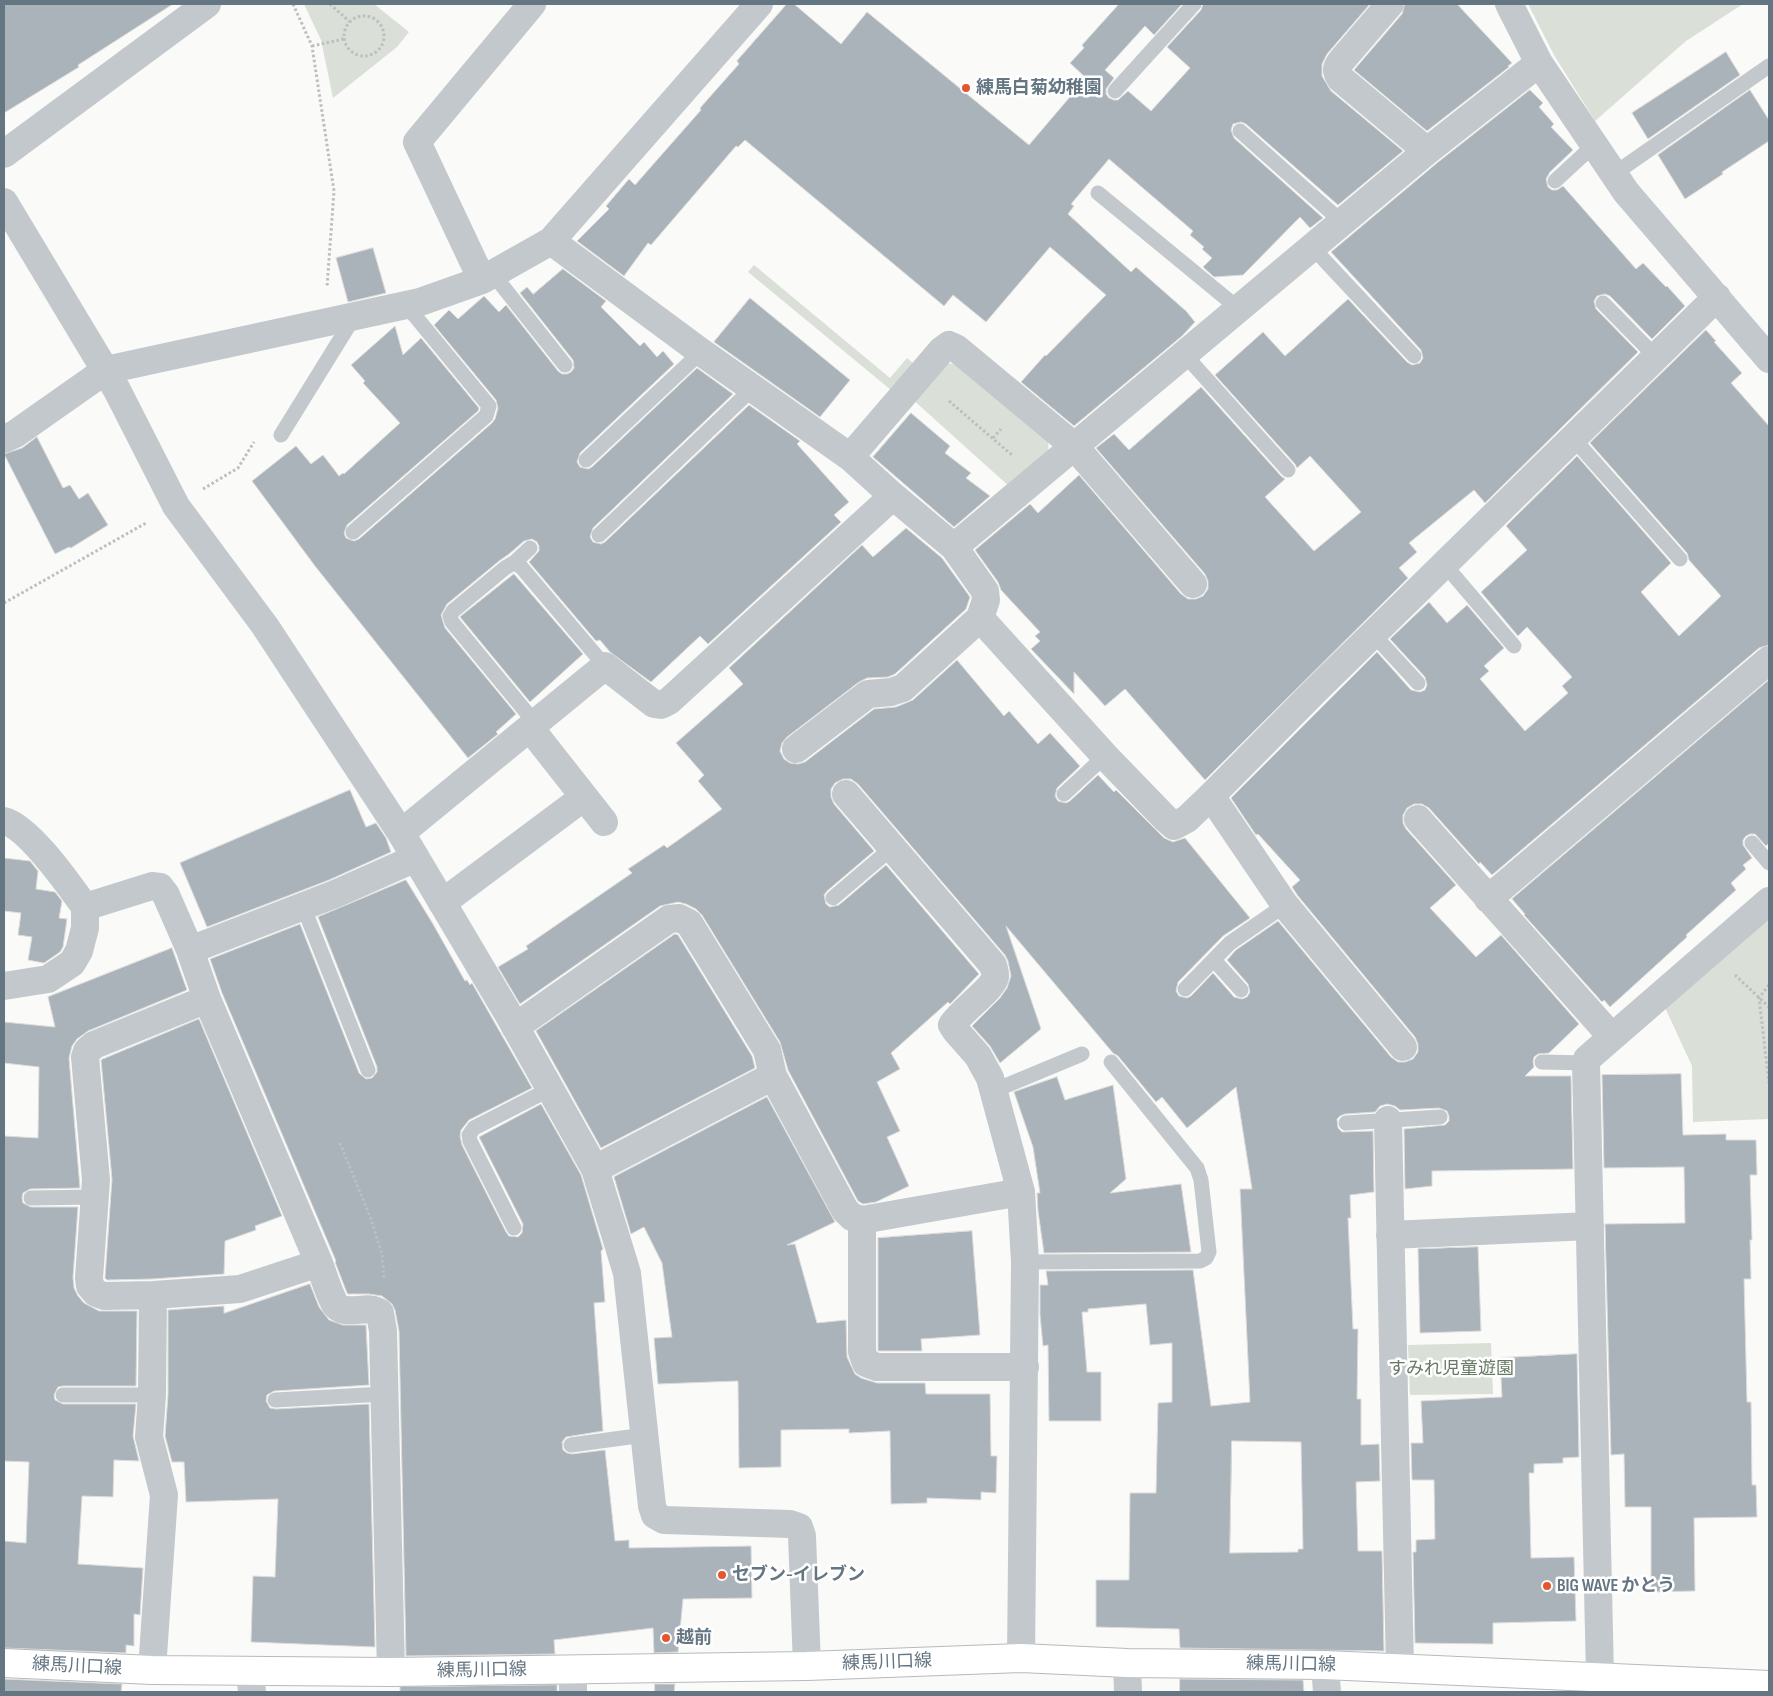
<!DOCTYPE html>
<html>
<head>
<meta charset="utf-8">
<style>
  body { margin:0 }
  #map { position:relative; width:1773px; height:1696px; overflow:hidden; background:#fafaf8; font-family:"Sofia Sans Condensed",sans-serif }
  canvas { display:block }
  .frame { position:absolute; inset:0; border:5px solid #657683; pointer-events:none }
</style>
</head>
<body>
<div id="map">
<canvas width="1773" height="1696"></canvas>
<div class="frame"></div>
</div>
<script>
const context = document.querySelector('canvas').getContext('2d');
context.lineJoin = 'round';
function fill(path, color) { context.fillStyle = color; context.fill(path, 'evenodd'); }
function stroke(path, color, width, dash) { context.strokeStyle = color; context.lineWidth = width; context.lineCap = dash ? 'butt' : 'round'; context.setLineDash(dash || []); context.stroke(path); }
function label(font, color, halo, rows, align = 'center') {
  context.font = font + ' "Sofia Sans Condensed","Noto Sans JP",sans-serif'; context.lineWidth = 5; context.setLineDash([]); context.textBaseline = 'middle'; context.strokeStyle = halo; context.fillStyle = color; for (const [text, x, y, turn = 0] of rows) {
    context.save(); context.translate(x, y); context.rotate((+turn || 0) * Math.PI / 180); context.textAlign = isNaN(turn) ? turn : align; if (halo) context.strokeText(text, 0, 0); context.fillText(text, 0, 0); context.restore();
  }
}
fill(new Path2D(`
  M304 4H374L409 32 397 47 333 98 321 40Z
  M1528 4H1743L1686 41 1595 121 1554 55Z
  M754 265 890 378 907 358 913 363 891 390 748 272Z
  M940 363 957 364 1048 440 1049 457 1011 488 911 398Z
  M1769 912V1119L1693 1122 1692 1066 1662 1001Z
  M1491 1343 1493 1394 1410 1395 1408 1345Z`), '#dadfd7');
const building = new Path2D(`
  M4 4H173L78 65 79 67 4 113Z
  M787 4H794L841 44 867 12 1029 145 1086 78 1070 63 1084 48 1082 45 1119 4H1182L1154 35 1145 26 1105 70 1114 78 1106 89V94L1109 98 1114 100H1118L1128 91 1151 111 1190 68 1167 47 1201 10 1203 4H1370L1327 54 1322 64V76L1331 91 1403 151 1338 205 1246 124 1241 122 1233 124 1231 130 1234 138 1323 218 1310 228 1300 217 1243 275 1214 277 1203 267 1212 258 1202 249 1204 247 1190 235 1193 231 1109 159 1071 204 1074 206 1068 214 1131 272 1136 267 1186 311 1195 322 1182 336 1074 426 1021 382 1045 355 1046 356 1106 295 1050 247 986 322 953 295 944 306 745 140 738 147 736 146 651 245 648 243 624 276 577 241 609 209 606 206 629 179 635 185 701 110 700 108 739 64 737 61Z
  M1405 4H1457L1512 63 1508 66 1509 67 1427 131 1354 70 1402 14Z
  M1726 52 1740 75 1648 139 1632 113Z
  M1530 90 1543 103 1539 107 1554 124 1551 127 1573 150 1550 172 1546 179 1548 187 1552 190H1557L1563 186 1636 269 1643 263 1666 287 1667 286 1685 306 1652 339 1610 296 1605 294 1597 296 1594 301 1596 309 1638 352 1485 503 1474 490 1409 543 1417 552 1399 568 1408 578 1205 780 1125 689 1105 706 1074 672V694L1031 649 1040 641 1035 636 1040 632 1001 590 998 582 975 550 1030 504 1038 513 1079 475 1181 594 1188 599H1196L1203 596 1208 589V581L1205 574 1096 448 1114 434 1129 450 1201 387 1281 476 1285 479 1265 497 1314 551 1361 512 1310 456 1297 468 1295 464 1215 375 1263 332 1285 356 1348 299 1407 362 1412 365 1420 363 1423 358 1421 350 1331 252 1437 163Z
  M1750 90 1769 120V141L1722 172 1723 174 1685 199 1658 155Z
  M373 248 386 293 348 302 336 258Z
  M563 269 606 301 601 307 640 346 644 342 657 357 663 351 674 364 580 453 577 462 580 467 588 469 592 467 697 368 733 394 593 528 590 537 593 542 601 544 605 542 749 405 800 441 797 444 849 502 834 515 841 522 708 644 700 636 651 682 610 652 600 640 596 641 529 562 539 551V546L537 542 532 539 524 541 509 554 499 561 447 604 441 615 445 628 516 714 496 732 498 734 468 758 315 566 252 481 296 446 311 464 323 455 339 476 343 473 344 474 400 423 363 383 365 381 351 365 395 326 403 355 421 338 479 408 478 411 347 525 344 533 346 538 354 541 359 539 492 423 495 419 498 408 496 400 434 325 449 310 458 319 484 296 499 312 506 305 558 371 562 374H567L571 372 574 368 573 360 520 293 527 287 533 294Z
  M750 298 850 380 820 417 714 342Z
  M1706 330 1716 341 1714 342 1742 373 1731 383 1769 426V645L1759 648 1492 875 1480 862 1479 864 1429 808 1422 804H1414L1407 808 1403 815V823L1406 829 1456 885 1430 908 1476 957 1501 935 1579 1024 1549 1053 1538 1054 1534 1057 1533 1062 1534 1067 1525 1076H1571L1573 1169 1432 1171V1186L1405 1189 1404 1129 1445 1125 1449 1121V1116L1447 1111 1439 1108 1400 1110 1395 1106 1387 1104 1380 1106 1375 1112 1345 1114 1340 1116 1337 1119 1338 1128 1342 1132 1373 1131 1374 1192 1350 1195 1351 1218H1348L1353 1329H1358L1357 1399H1361V1445L1379 1444 1380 1481 1356 1482 1358 1551H1382L1384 1651 1180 1648 1179 1629 1096 1627V1580H1129L1130 1493H1156L1158 1403 1172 1402V1343L1150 1345 1146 1304 1088 1309V1312H1082L1087 1372H1101V1421H1049L1048 1345 1043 1346 1040 1315V1285H1048L1046 1271 1193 1270 1211 1406 1250 1402 1240 1189H1252L1236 1087 1187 1128 1162 1097 1156 1102 1118 1056 1113 1053 1006 926 1041 1029 1000 1063 990 1046 972 1026 1000 998 1007 988 1011 976 1008 961 1005 955 858 784 851 779H843L835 783 831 789V797L834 804 874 851 827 891 824 895 826 904 830 907 839 905 886 865 979 974 950 1004 948 1002 891 1053 900 1069 877 1082 900 1131 887 1137 909 1186 876 1202 863 1204 858 1201 788 1070 780 1042 702 915 696 909 686 904 678 902 660 906 520 1004 498 967 528 949 526 946 632 873 628 869 664 845 667 848 722 809 698 781 704 775 676 743 743 684 729 668 862 545 873 557 906 528 942 558 970 597 966 609 895 674 888 677 867 678 859 682 787 737 782 743 780 751 784 759 790 763 798 764 805 762 874 709 896 707 913 700 957 660 1004 716 1009 711 1038 744 1050 733 1080 766 1057 788 1055 796 1058 801 1066 803 1070 801 1098 775 1114 792 1116 790 1164 838 1173 842 1185 838 1250 918 1223 936 1178 982 1176 991 1179 996 1187 998 1191 996 1213 973 1234 997 1242 999 1247 997 1250 992 1248 984 1227 960 1236 950 1278 921 1391 1057 1398 1062H1405L1413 1059 1418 1052V1044L1415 1037 1298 896 1292 887 1300 880 1258 834 1256 835 1231 798 1377 652 1411 690 1420 692 1425 690 1427 685 1425 677 1390 639 1429 602 1447 623 1467 605 1504 648 1484 666 1489 671 1480 679 1525 731 1568 693 1562 686 1572 677 1527 627 1518 636 1481 592 1527 550 1506 526 1577 456 1671 563 1641 592 1679 636 1721 596 1689 560 1687 553 1590 443ZM1232 1441 1301 1442 1303 1549H1298V1552L1230 1553Z
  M911 413 950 446 945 453 971 473 966 478 990 496 954 527 873 457Z
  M37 437 63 488 70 485 79 499 88 493 108 525 71 548 69 547 55 554 4 454 22 448Z
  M514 574 583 654 530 702 460 617Z
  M1769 680V843L1766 846 1755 834H1750L1746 836 1743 840V845L1752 858 1743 865 1746 869 1731 883 1736 890 1686 935 1687 937 1610 1007 1604 1000 1602 1002 1524 915 1525 914 1512 899Z
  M350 790 366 827 376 823 386 838 391 852 329 880 207 927 180 863Z
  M4 858 30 861 38 871 36 889 55 892 62 901 59 918 67 919 63 947 60 952 44 963 28 960 32 937 18 935 21 913 4 911Z
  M406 880 433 924 465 981 467 980 470 985 472 983 532 1088 469 1120 461 1130 460 1136 462 1145 506 1232 509 1236 518 1237 522 1233 523 1224 479 1137 541 1104 581 1175 603 1249 601 1251 605 1302 594 1303 603 1431 566 1437 562 1442 563 1450 567 1453 572 1454 605 1450 615 1541 629 1540V1548L751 1546 752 1598 683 1599 678 1652 654 1653 653 1628 554 1640 555 1654 406 1656 399 1331 395 1310 392 1304 382 1296 369 1294H348L347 1293 335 1262 336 1261 222 993 210 959 300 924 359 1073 366 1079 372 1078 377 1072V1067L318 917Z
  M675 934 678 935 752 1056 755 1068 601 1148 536 1031Z
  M172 948 187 990 88 1031 77 1039 72 1046 69 1058 80 1188 30 1189 23 1193 22 1198 23 1203 31 1207H78L73 1277 74 1288 78 1296 84 1303 99 1311H137L136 1386H63L58 1387 54 1395 55 1400 63 1404H136L133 1436 139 1461 114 1460 113 1497 82 1496 78 1564 143 1568 140 1615 134 1614V1646L126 1645V1653L4 1648V1541L26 1543 29 1462 4 1461V1136L38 1138 39 1067 4 1063V1022L55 1027 48 997Z
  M199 1019 282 1216 255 1226 256 1230 225 1241 224 1274 152 1279 107 1280 105 1278 112 1179 101 1060Z
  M1681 1074 1683 1135 1726 1134V1140H1756L1757 1175H1750L1752 1240H1750L1751 1279H1744L1747 1402H1751L1752 1485H1756L1757 1517 1694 1518 1695 1591 1651 1592V1507H1625L1624 1454 1611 1455 1605 1224 1685 1223 1684 1167 1604 1168 1602 1075Z
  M1057 1077 1065 1100 1113 1085 1126 1179 1110 1193 1181 1184 1191 1252 1044 1253 1038 1211 1037 1193H1040L1033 1147 1014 1092Z
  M767 1097 835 1222 787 1245 795 1244 817 1323 846 1320 847 1357 855 1374 861 1378 877 1383H925L926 1394H990L991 1456H997L996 1493 981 1492V1500L927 1498V1503L891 1504 890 1431 849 1433V1429L781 1430V1467L739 1468 738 1381 658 1384 654 1338 672 1337 662 1263 644 1227 631 1234 614 1177Z
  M972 1231 980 1335 921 1339 922 1351H878V1238Z
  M1478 1247 1481 1331 1420 1333 1418 1249Z
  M310 1284 319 1307 329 1320 343 1325H366L369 1385 274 1391 267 1395 266 1401 270 1408 276 1409 369 1404 375 1647 251 1642 253 1576 275 1577 278 1499 186 1502 184 1462H172L165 1436 168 1395V1310L224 1306V1313Z
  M1577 1354 1579 1457 1563 1458V1463L1534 1464V1473H1529L1531 1558 1574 1557 1576 1621 1493 1623V1644L1415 1643 1413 1552H1416V1540L1435 1539 1434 1480H1412L1411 1443H1423L1421 1401 1502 1397 1500 1358Z
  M4 1679 122 1684 121 1692H4Z
  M1180 1679 1303 1680 1304 1692H1180Z
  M655 1684H675L674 1692H655Z
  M557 1685V1692H400V1687Z`);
fill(building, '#aab3b9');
stroke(building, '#dcdcda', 1);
const primary = new Path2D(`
  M4 1663 152 1670 391 1672 807 1666 1021 1658 1127 1663 1325 1665 1769 1685`);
stroke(primary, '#b5babe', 30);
stroke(new Path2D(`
  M293 4 312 46 334 191 327 287
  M330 4 350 22
  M344 36a20 20 0 1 1 40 0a20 20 0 1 1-40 0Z
  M312 46 344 39
  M949 401 1012 455
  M993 438 1001 429
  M203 489 238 468 254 442
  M4 603 146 523
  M1735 975 1769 1007
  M1769 985 1759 998 1769 1083
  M340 1143 371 1219 382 1254 384 1278`), '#bbbfc2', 3, [2.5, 2.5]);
stroke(new Path2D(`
  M1115 91 1194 4
  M1240 131 1342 222
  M1614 174 1769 66
  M1555 181 1594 145
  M1098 193 1239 309
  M1312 247 1414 356
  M493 274 565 365
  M1603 303 1656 357
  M1185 355 1288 470
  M281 435 354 317
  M1573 438 1680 559
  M586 460 701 352
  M353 532 486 416 489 406 406 305
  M599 535 753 388
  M530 548 515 562 505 568 453 611 450 616 452 622 536 724
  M515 562 522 568 605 666
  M1445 565 1514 646
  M1373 634 1418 683
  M1064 794 1105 756
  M1752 843 1769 863
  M833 898 893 847
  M303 906 368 1070
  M1214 960 1241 990
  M1185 989 1230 943 1285 905
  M1542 1062 1586 1063
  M993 1091 1082 1054
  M1346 1123 1440 1117
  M31 1198 94 1197
  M514 1228 470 1141 469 1135 474 1128 550 1089
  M1025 1262 1200 1261 1206 1258 1209 1252 1201 1180 1197 1168 1111 1062
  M63 1395H152
  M275 1400 384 1394
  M571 1445 644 1435`), '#c3c8cc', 15);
stroke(new Path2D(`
  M1390 4 1342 60C1336 67 1335 71 1341 79L1427 151
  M1509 4 1539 63 1626 192 1769 359
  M4 154 207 4
  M4 202 117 390 176 506 265 626 401 833 507 1012 595 1169 627 1273 652 1506 655 1515 664 1520 790 1524 799 1527 802 1536 807 1666
  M551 241 701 352 850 457 893 496 954 547 985 591 986 600 980 618 1105 756 1166 819 1174 826 1187 819 1211 796 1315 691 1717 297
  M482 280 417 142 532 4
  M4 439 15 434 106 370 420 302 482 280 551 241 759 4
  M850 457 941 351 949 345 956 348 973 362 1074 446 1193 584
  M954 547 1427 151 1539 63
  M530 728 604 822
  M796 749 868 694 891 692 903 688 980 618
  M846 794 993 965C994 969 996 974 995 977 993 989 961 1011 952 1025L956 1031 978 1056 990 1078 1021 1192
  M1211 796 1285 905 1403 1047
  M1418 819 1612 1037
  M4 821C29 827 69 885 85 907L152 886 160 887 166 895 190 950
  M401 833 605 666 654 704 661 705 669 701 893 496
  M1488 899 1769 660
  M442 903 584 797
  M4 986 48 979 72 963 79 951 85 928V907
  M207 999 319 1263
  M515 1027 669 919 679 918 689 923 767 1050 773 1076
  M1388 1120 1400 1668
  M595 1169 773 1076 845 1210 852 1217 862 1220 1021 1192 1025 1262 1021 1658
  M862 1220V1352L866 1363 877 1367H1025
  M1390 1235 1590 1226
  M1127 1663 1128 1692
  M1325 1665 1327 1692
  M152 1670 164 1495 149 1437 152 1395 153 1295
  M250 1671 252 1692
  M391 1672 383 1331 380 1313C368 1303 345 1318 335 1304 329 1294 323 1274 319 1263L240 1289 153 1295 104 1296 96 1293 90 1286 89 1278 96 1180 85 1057 87 1051 94 1045 207 999 190 950 335 894 416 858
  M1600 1676 1586 1063 1587 1059 1595 1052 1769 901
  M573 1692V1670`), '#c3c8cc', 28);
stroke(primary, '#fff', 28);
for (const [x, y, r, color] of [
  [966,88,5,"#e4572e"],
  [722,1575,5,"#e4572e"],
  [1547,1586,5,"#e4572e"],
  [666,1638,5,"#e4572e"]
]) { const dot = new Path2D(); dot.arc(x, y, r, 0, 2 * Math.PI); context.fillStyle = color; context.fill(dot); stroke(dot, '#fff', 2); }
label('bold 18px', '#657683', '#fff', [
  ["練馬白菊幼稚園",976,88],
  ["セブン-イレブン",732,1575],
  ["BIG WAVE かとう",1557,1586],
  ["越前",676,1638]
], 'left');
label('18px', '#687a64', '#fff', [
  ["すみれ児童遊園",1451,1369]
]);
label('18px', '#657683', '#fff', [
  ["練馬川口線",887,1663,-2],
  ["練馬川口線",1291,1665,1],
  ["練馬川口線",77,1667,3],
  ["練馬川口線",482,1671,-1]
]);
</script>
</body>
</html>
